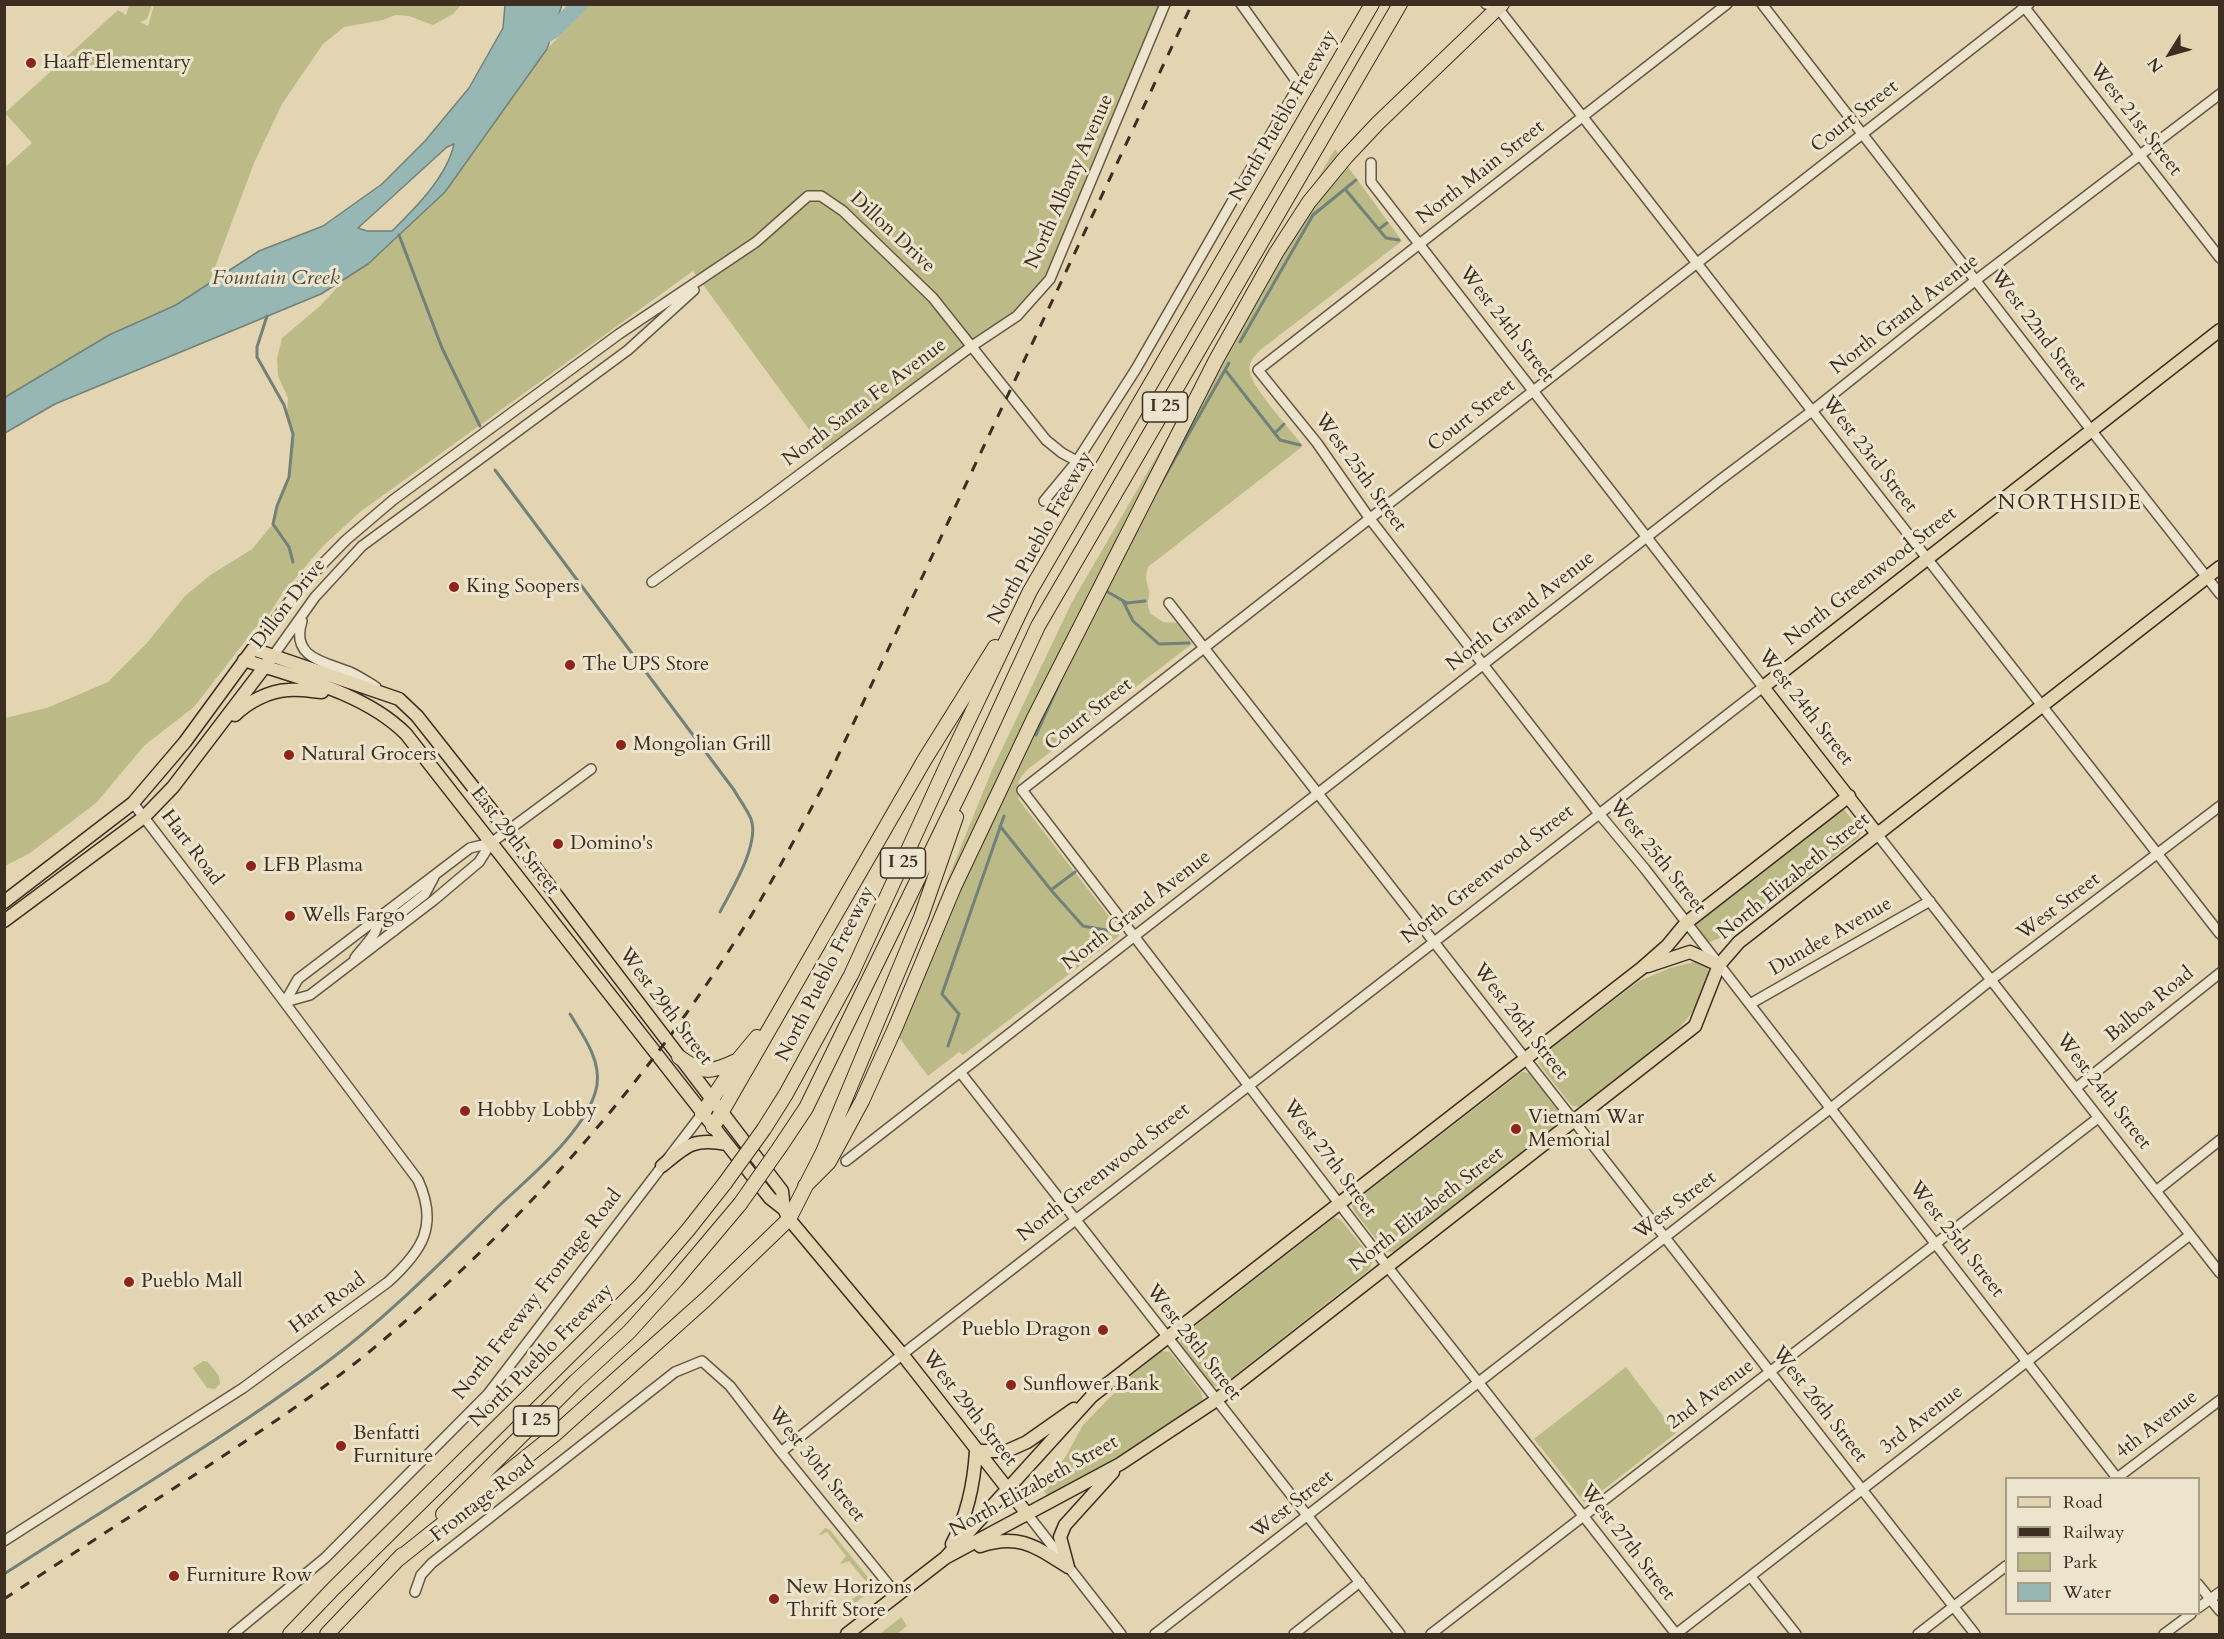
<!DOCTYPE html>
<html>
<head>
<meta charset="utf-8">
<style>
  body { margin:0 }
  #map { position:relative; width:2224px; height:1639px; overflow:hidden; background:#e3d5b2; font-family:Cardo,serif }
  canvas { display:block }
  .frame { position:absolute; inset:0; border:6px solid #3c2f21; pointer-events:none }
  .legend { position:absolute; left:2005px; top:1477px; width:195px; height:138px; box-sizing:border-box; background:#ede4cd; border:2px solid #a69c88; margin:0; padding:8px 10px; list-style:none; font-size:18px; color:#3c2f21 }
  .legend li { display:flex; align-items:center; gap:12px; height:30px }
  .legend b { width:30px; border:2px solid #a69c88 }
  .north { position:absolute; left:2140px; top:24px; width:60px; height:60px; -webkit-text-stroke:4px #ede4cd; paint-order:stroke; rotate:233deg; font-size:16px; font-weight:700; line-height:24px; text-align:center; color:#3c2f21 }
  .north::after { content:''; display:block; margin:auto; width:21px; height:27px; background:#3c2f21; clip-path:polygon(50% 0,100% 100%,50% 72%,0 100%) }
</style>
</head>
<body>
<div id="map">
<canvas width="2224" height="1639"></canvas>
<div class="frame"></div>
<ul class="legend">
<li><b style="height:8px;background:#e3d5b2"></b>Road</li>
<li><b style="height:8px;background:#3c2f21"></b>Railway</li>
<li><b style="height:16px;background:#bcbb87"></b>Park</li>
<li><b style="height:16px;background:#96b7b3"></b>Water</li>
</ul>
<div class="north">N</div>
</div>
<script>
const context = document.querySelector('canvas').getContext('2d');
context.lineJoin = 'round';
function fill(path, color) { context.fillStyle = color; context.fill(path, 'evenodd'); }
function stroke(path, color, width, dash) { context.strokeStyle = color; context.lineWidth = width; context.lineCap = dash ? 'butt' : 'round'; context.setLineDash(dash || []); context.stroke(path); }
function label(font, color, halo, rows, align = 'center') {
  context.font = font + ' Cardo,serif'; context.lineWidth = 6; context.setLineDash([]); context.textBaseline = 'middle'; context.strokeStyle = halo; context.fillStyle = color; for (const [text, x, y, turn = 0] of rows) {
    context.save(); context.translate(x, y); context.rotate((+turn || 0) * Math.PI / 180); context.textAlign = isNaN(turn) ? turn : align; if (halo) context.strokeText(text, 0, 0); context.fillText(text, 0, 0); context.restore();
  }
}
fill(new Path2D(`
  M129 5H152L147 19 140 22 148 26 154 5H461L453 14 433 25 409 16 395 15 383 20 344 27 323 44 282 104 254 163 209 283 176 305 109 335 5 398 4 168 32 143 5 113 118 10 126 15Z
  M588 5H1165L1050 279 1017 316 827 454 693 271 360 512 322 547 282 594 260 628 256 627 194 707 145 745 96 803 30 853 5 866V718L47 708 108 682 146 644 185 596 209 576 252 549 273 524 277 506 289 477 293 434 287 414 288 398 278 376 277 359 282 338 320 306 347 277 368 264 445 192 547 49 583 12Z
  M1335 149 1402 241 1259 351C1253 358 1248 363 1250 372 1252 388 1292 431 1303 446L1148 567C1145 580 1146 578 1149 591 1150 600 1145 603 1151 614L1163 622 1179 623 1192 644 1028 769C1018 778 1016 787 1019 800L1118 928 1119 936 963 1055 959 1052 928 1076 889 1024 992 770 1072 602Z
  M1843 808 1861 831 1859 837 1748 924 1732 933 1710 942 1706 941 1694 923Z
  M1698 961 1708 966C1712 986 1693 1014 1679 1028 1648 1057 1612 1081 1580 1107L1572 1106 1539 1064 1540 1057 1639 981 1670 968Z
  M1522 1072 1529 1073 1560 1112 1562 1116 1560 1122 1394 1252H1386L1354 1211 1352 1206 1354 1202Z
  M1335 1217 1341 1220 1373 1260 1370 1269 1220 1387 1213 1386 1180 1344 1181 1337Z
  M1162 1351 1170 1352 1201 1392 1203 1399 1201 1402 1163 1430 1048 1497 1042 1488 1066 1456 1083 1425 1131 1376Z
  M203 1361 208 1362 219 1376 220 1384 215 1389 207 1388 193 1368Z
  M1626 1367 1676 1433 1589 1501 1584 1502 1534 1439Z
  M825 1528 830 1530 870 1580 874 1588 848 1609 847 1603 862 1592 861 1590 868 1584 849 1561 840 1564 846 1556 827 1532 818 1536Z
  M901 1617 907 1626 897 1634H880Z`), '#bcbb87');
const water = new Path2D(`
  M505 5H562L547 49 445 192 368 264 321 294 55 404 5 433V398L7 396 109 335 176 305 259 251 323 226 382 184 425 141 469 88 503 28ZM454 144C447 177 415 208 392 231H367L358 228 447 147Z`);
fill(water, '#96b7b3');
stroke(water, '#728179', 1.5);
stroke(new Path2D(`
  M1345 189 1386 238 1399 240
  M1379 229 1387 223
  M399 235 442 348 480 426
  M267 316 257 347V357L284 405 293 434 289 477 277 506 273 524 289 547 293 562
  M1240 342 1313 215 1356 180
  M1226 371 1280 440 1300 445
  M1275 433 1284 424
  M495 470 734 790C739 799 747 809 751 819 760 844 732 889 720 912
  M1157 490 1229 363
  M1106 591 1127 603 1145 601
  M1123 601 1133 621 1159 644 1189 643
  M1099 604 1107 588
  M1036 735 1060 682
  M1000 826 1051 890 1083 926 1117 932
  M1051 890 1075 872
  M948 1046 959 1014 942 994 1004 816
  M4 1574C112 1504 224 1439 327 1362 390 1315 445 1258 502 1203 532 1175 590 1127 597 1085 601 1059 582 1034 570 1014`), '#728179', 3);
stroke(new Path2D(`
  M535 41 554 30 580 4`), '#96b7b3', 16);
const minor = new Path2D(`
  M1486 4 1491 5 1501 12 2220 934
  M1727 4 1258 370 1317 443 1370 519 1426 591 1596 810 1645 869 2117 1478
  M1762 4 2091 430 2220 594
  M2022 4 2220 258
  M1044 501 1077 461 1136 369 1299 85 1241 4
  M652 582 760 504 972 346 1017 316 1050 279 1165 4
  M1169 603 1975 1634
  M302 621C290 658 325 662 350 672 359 676 368 682 376 687
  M253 649 301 586 346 540 393 500 619 334 756 242 808 196H821L843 211 933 298 1046 440 1062 453 1077 461
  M273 656 315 597 362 546 628 350 694 290
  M1877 834 2220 1273
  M394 931 391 925 393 919 425 894 434 877
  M355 958C361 949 376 936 377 926L373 922
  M285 1002 298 979 470 848 491 843 591 769
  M285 1002 310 995 434 900 479 862 491 843
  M1750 1004 1930 901
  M960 1072 1400 1634
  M2076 1088 2220 973
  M846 1161 1720 480 1812 411 1976 280 2220 94
  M2156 1191 2220 1140
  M781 1452 913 1346 1763 687 1371 182V163
  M2117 1478 2220 1400
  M1028 1515 1121 1634
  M4 1541 243 1388 388 1282C422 1251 439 1226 418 1180L225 923 133 803
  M1751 1577 1796 1634
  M2198 1584 2220 1611
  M415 1592 421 1575 432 1563 675 1372 702 1361 730 1386 781 1452 897 1595
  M2198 1608 2220 1592
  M233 1634 325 1558 488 1394 702 1114
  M1155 1634 1831 1108 1991 980 2220 806
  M1294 1634 1360 1582
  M1431 1634 2098 1118
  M1676 1634 1387 1266 1022 790 2029 4
  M1676 1634 2190 1235
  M1918 1634 2006 1566
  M2164 1634 2191 1614`);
const major = new Path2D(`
  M244 660C299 678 365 693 406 734L727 1144 770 1198 784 1209
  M235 715C248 702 269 691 288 690 299 689 311 691 322 692
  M1877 834 1763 687 2220 330
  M4 902 133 803 185 742 253 649 399 699 417 716 492 811 782 1191 784 1209 789 1219 902 1354 1028 1515
  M4 921 144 817 173 787 269 661
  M1648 966 1690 952 1719 965
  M662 1166C687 1145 693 1138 727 1144
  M952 1544C968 1514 974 1484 976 1451H1007L1027 1442 1074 1409
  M980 1546C1020 1533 1036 1547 1068 1567
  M945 1558 1120 1464 1215 1401 1695 1026 1719 965 1739 942 2220 567
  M1068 1567 1060 1537 1065 1525 1113 1472
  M847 1634 945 1558 1092 1396 1642 968 1667 946 1686 923 1849 796`);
const highway = new Path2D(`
  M679 1057C702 1074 711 1073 736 1061
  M702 1114 738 1060 757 1037
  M713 1127 925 759 995 647
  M764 1129 786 1094 851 975 947 765 1030 591 1372 4
  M780 1147 806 1108 976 760 1038 626 1400 4
  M805 1186 829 1162 862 1101 896 1026 954 887 1034 718 1216 360 1276 253 1309 202 1346 157 1378 123 1502 4
  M443 1514 576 1381 629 1332 676 1280 740 1204
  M396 1561 554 1435 706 1299 789 1219 823 1152 921 917 956 817
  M290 1634 334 1588 640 1286 688 1230 725 1183
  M327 1634 402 1555`);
stroke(minor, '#665845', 12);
stroke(major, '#3c2f21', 15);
stroke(highway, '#3c2f21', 16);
stroke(minor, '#ede4cd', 9);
stroke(major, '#e3d5b2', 12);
stroke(highway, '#e3d5b2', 14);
stroke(new Path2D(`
  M4 1599C69 1556 134 1514 199 1472 256 1434 315 1396 369 1352 509 1236 634 1099 732 946 768 891 798 833 829 775L1192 4`), '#3c2f21', 3, [10, 10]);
const highwayBridge = new Path2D(`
  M725 1183 764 1129
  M740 1204 780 1147`);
stroke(highwayBridge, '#3c2f21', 16, []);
stroke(highwayBridge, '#e3d5b2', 14);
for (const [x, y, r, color] of [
  [31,63,6,"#8f2418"],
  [454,587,6,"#8f2418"],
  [570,665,6,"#8f2418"],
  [621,745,6,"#8f2418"],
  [289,755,6,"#8f2418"],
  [558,844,6,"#8f2418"],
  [251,866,6,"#8f2418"],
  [290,916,6,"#8f2418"],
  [465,1111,6,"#8f2418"],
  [1516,1129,6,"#8f2418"],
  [129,1282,6,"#8f2418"],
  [1103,1330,6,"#8f2418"],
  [1011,1385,6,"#8f2418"],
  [341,1446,6,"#8f2418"],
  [174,1576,6,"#8f2418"],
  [774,1599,6,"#8f2418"]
]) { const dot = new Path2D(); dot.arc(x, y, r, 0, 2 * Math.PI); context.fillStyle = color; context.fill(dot); stroke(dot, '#ede4cd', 2); }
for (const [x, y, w] of [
  [1165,407,45],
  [903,863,45],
  [536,1421,45]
]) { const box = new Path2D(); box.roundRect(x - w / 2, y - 15, w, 30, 4.5); context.fillStyle = '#ede4cd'; context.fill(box); stroke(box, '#3c2f21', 1.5); }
label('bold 18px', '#3c2f21', null, [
  ["I 25",1165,407],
  ["I 25",903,863],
  ["I 25",536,1421]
]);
label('20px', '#3c2f21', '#ede4cd', [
  ["Haaff Elementary",43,63],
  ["King Soopers",466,587],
  ["The UPS Store",582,665],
  ["Mongolian Grill",633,745],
  ["Natural Grocers",301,755],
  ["Domino's",570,844],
  ["LFB Plasma",263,866],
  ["Wells Fargo",302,916],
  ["Hobby Lobby",477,1111],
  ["Vietnam War",1528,1118],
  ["Memorial",1528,1141],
  ["Pueblo Mall",141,1282],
  ["Pueblo Dragon",1091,1330,"right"],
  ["Sunflower Bank",1023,1385],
  ["Benfatti",353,1434],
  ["Furniture",353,1457],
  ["Furniture Row",186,1576],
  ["New Horizons",786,1588],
  ["Thrift Store",786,1611]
], 'left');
label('20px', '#3c2f21', '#ede4cd', [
  ["North Pueblo Freeway",1284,116,-60],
  ["Court Street",1855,117,-38],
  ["West 21st Street",2135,120,52],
  ["North Main Street",1481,173,-38],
  ["North Albany Avenue",1070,182,-66],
  ["Dillon Drive",892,233,43],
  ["North Grand Avenue",1905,315,-38],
  ["West 24th Street",1506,325,52],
  ["West 22nd Street",2038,331,53],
  ["North Santa Fe Avenue",865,403,-37],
  ["Court Street",1472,416,-38],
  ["West 23rd Street",1869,455,52],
  ["West 25th Street",1360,473,54],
  ["North Pueblo Freeway",1041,538,-61],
  ["North Greenwood Street",1871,577,-38],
  ["Dillon Drive",289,604,-52],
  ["North Grand Avenue",1521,612,-38],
  ["West 24th Street",1805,708,52],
  ["Court Street",1089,715,-38],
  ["East 29th Street",514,841,52],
  ["Hart Road",191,848,53],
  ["West 25th Street",1657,857,51],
  ["North Greenwood Street",1488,875,-38],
  ["North Elizabeth Street",1794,877,-39],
  ["West Street",2059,907,-37],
  ["North Grand Avenue",1137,911,-38],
  ["Dundee Avenue",1831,937,-30],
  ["North Pueblo Freeway",826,974,-63],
  ["Balboa Road",2150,1005,-39],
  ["West 29th Street",665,1007,53],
  ["West 26th Street",1520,1022,52],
  ["West 24th Street",2103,1092,52],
  ["West 27th Street",1329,1159,53],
  ["North Greenwood Street",1104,1173,-38],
  ["West Street",1676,1206,-38],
  ["North Elizabeth Street",1427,1210,-38],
  ["West 25th Street",1956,1240,52],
  ["North Freeway Frontage Road",538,1295,-52],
  ["Hart Road",328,1304,-36],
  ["West 28th Street",1193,1343,52],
  ["North Pueblo Freeway",542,1356,-45],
  ["2nd Avenue",1711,1395,-37],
  ["West 26th Street",1819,1405,52],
  ["West 29th Street",969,1409,52],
  ["3rd Avenue",1922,1420,-38],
  ["4th Avenue",2157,1425,-38],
  ["West 30th Street",816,1465,51],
  ["North Elizabeth Street",1034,1487,-29],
  ["Frontage Road",483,1500,-38],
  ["West Street",1293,1505,-38],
  ["West 27th Street",1627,1543,52]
]);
label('italic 21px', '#4e4a3e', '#ede4cd', [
  ["Fountain Creek",276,279]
]);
context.letterSpacing = '1.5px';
label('21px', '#3c2f21', '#ede4cd', [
  ["NORTHSIDE",2070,504]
]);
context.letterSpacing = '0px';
</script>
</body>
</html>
